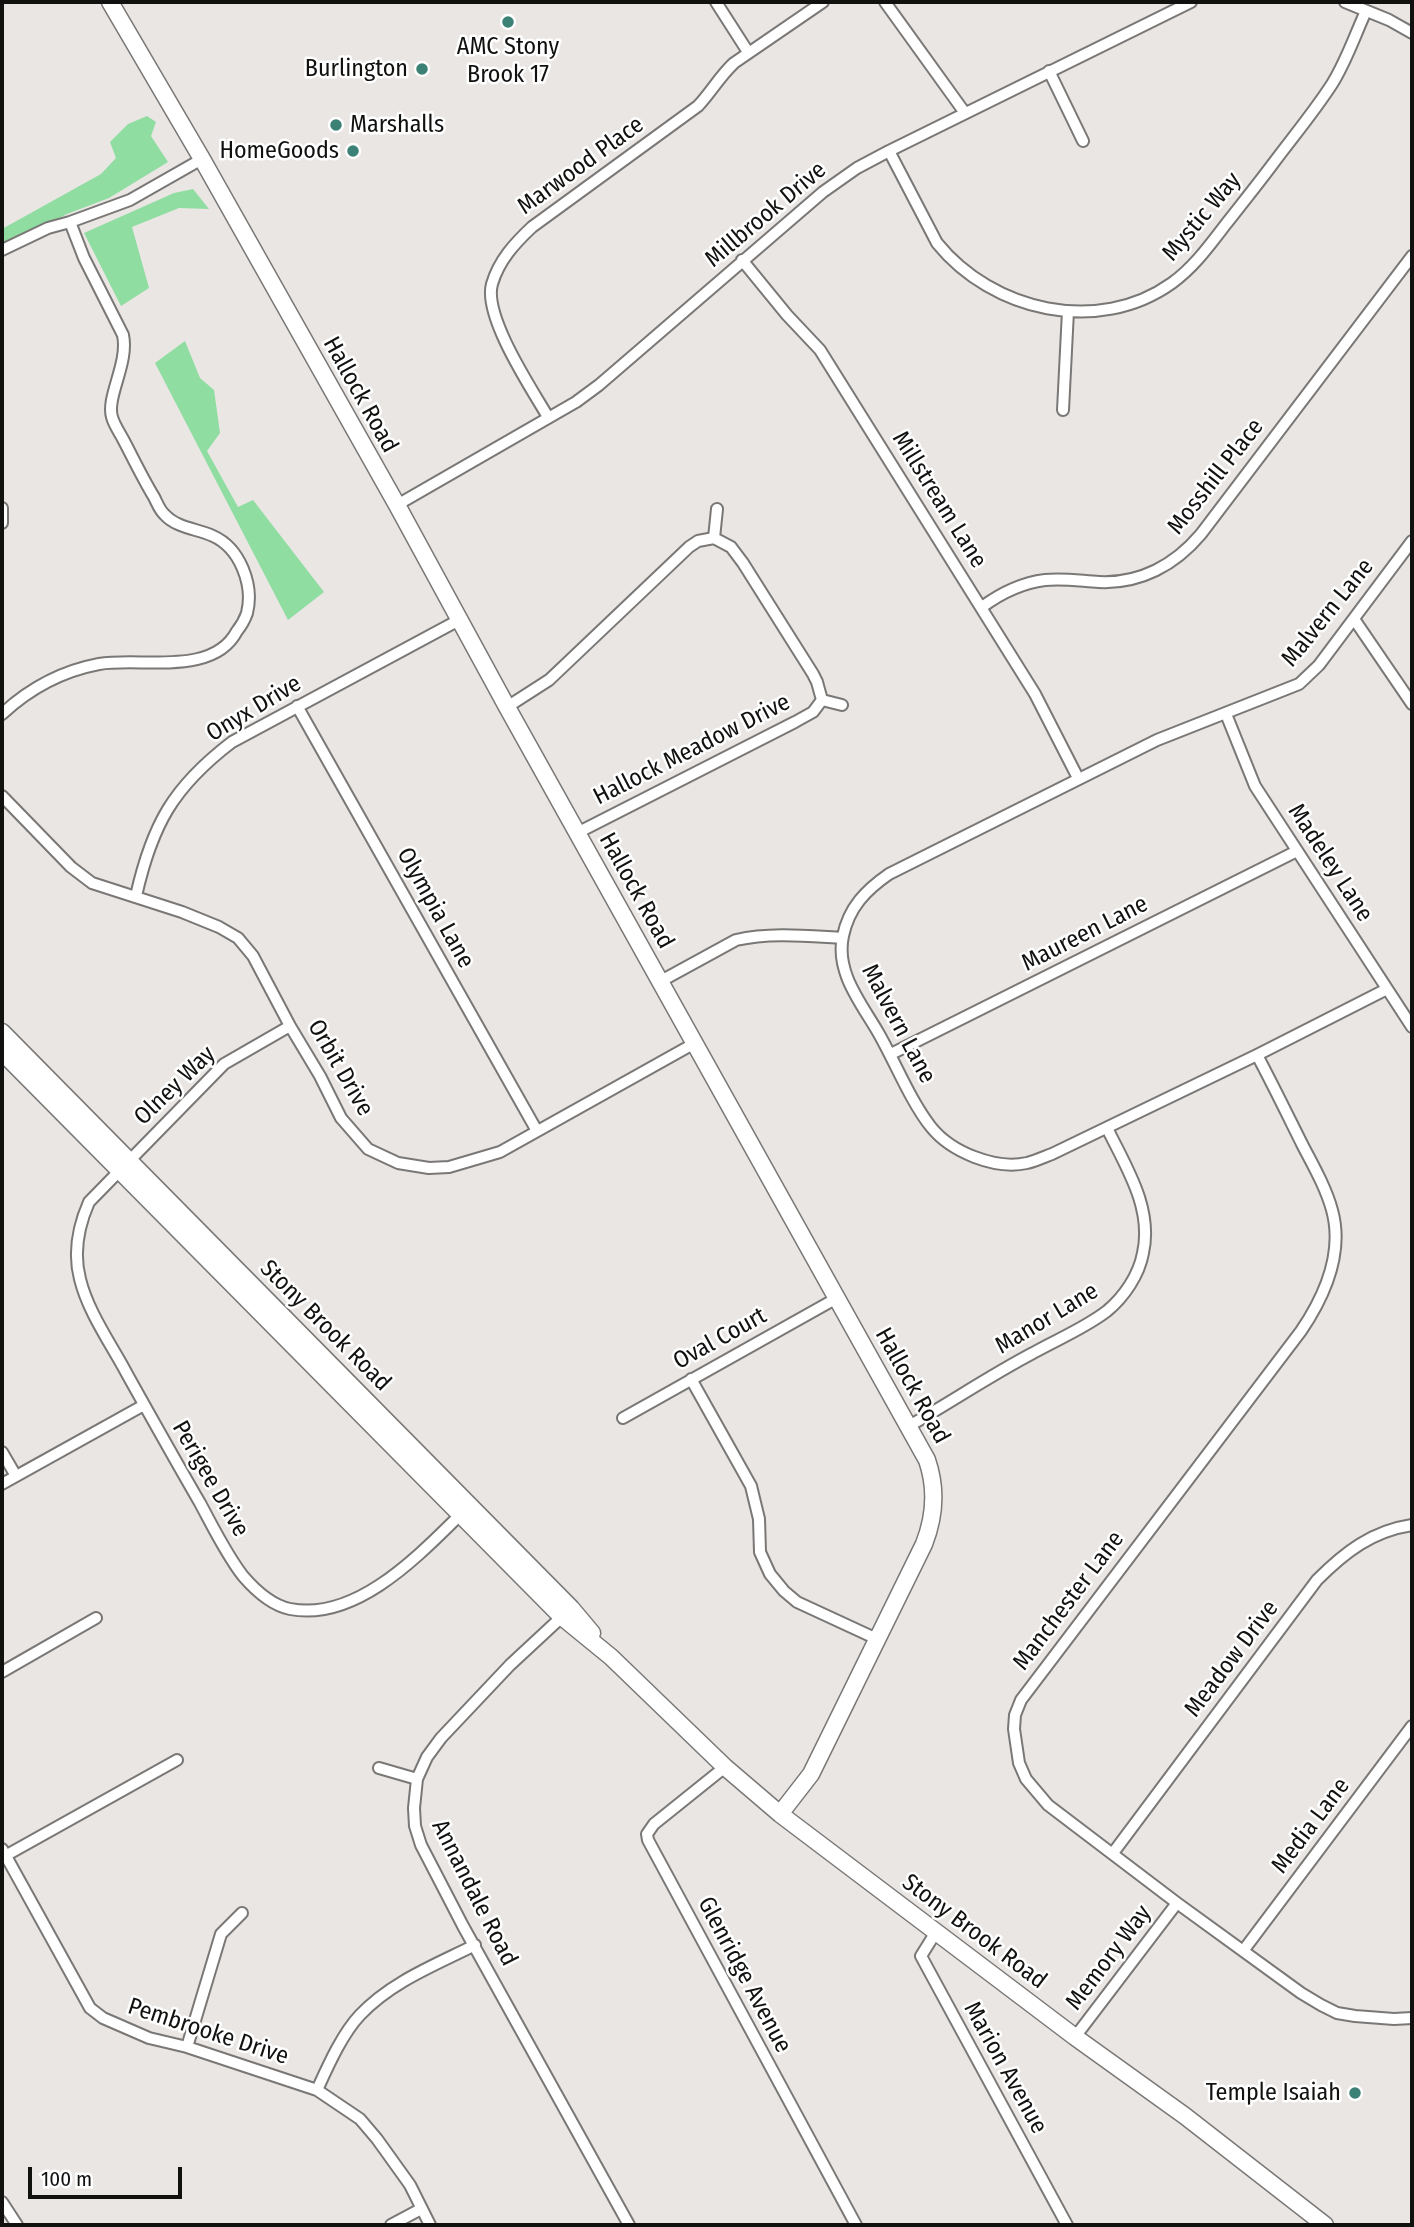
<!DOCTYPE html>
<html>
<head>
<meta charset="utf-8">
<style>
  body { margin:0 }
  #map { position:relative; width:1414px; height:2227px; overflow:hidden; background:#e9e6e4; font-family:"Fira Sans Condensed",sans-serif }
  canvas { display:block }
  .frame { position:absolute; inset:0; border:4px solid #111110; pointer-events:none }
  .scale { position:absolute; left:28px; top:2167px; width:154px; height:32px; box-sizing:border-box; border:4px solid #111110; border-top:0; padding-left:9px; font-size:21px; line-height:24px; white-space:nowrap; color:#111110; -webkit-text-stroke:5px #fff; paint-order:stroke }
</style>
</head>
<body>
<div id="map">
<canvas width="1414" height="2227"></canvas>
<div class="frame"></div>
<div class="scale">100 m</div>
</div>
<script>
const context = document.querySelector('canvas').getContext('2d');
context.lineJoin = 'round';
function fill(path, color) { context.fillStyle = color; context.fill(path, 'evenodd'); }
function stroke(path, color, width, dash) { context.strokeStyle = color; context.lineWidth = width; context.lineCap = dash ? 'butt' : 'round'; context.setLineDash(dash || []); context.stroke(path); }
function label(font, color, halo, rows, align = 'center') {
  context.font = font + ' "Fira Sans Condensed",sans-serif'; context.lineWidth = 5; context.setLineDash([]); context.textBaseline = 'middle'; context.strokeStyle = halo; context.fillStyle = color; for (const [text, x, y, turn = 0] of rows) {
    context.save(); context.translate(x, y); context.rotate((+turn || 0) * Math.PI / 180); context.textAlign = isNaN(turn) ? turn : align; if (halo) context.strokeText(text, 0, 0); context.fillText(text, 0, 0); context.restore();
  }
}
fill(new Path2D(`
  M147 116 156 122 151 136 168 162 109 198 67 214 2 249V229L101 174 116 158 110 142 128 124Z
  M193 189 209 209 179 208 132 227 149 288 121 306 84 233 174 193Z
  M185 341 200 378 214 390 220 433 207 451 238 507 253 500 324 592 288 620 155 363Z`), '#90dda1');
const street = new Path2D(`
  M716 2 748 52
  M885 2 965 113
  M1345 2 1389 20 1412 33
  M1049 71 1083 141
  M889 151 937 243C992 311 1098 336 1172 283 1194 267 1209 246 1226 224 1241 205 1257 185 1272 165 1292 138 1314 112 1332 84 1346 62 1355 35 1366 11
  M70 222 130 200 202 159
  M2 250 48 228 70 222 84 258 123 335C129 363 106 397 112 417 114 425 120 433 124 441 134 460 143 479 154 497 157 503 160 511 165 515 177 528 198 529 213 536 240 548 254 585 247 613 245 619 241 626 237 631 213 677 141 657 99 664 62 671 30 688 2 714
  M742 260 787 315 820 350 1035 694 1078 778
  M1063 410 1068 311
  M548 417C531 388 483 316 492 284 499 260 515 243 532 227L698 106C711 92 720 76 734 63L823 2
  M397 505 576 402 599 385 823 192 857 168 889 151 1191 2
  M2 508V523
  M714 538 731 547 743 563 813 674 817 682 822 700
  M714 538 717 509
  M982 607C1001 593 1021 583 1045 580 1063 578 1081 581 1099 582 1140 584 1175 565 1201 534L1412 256
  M1354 619 1412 704
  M822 700 842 705
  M297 706 537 1131
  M507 707 549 680 689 547 698 541 714 538
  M1226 714 1255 786 1412 1027
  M2 796 71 867 92 883 182 912 219 927 238 938 253 956 290 1026 320 1076 341 1118 368 1149 398 1163 429 1168 449 1167 500 1152 695 1043
  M577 833 795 722 813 712 822 700
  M136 896C152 825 173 787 232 742L459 620
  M661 981 736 940C771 932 807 936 842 938
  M1387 989 1257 1055 1052 1154C1044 1157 1035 1161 1027 1163 995 1170 951 1152 931 1127 911 1102 895 1062 879 1034 862 1004 835 973 843 936 849 907 866 890 889 874L1157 740 1299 684 1319 665 1412 541
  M290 1026 224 1064 89 1202C78 1227 73 1252 80 1279 88 1312 111 1344 127 1374 151 1417 175 1460 200 1503 213 1527 226 1554 243 1576 255 1590 271 1605 290 1609 357 1622 420 1554 463 1512
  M891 1054 1297 851
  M1257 1055C1273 1085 1288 1116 1303 1146 1314 1167 1326 1188 1332 1210 1344 1253 1324 1297 1301 1331L1021 1700 1015 1715 1014 1729 1019 1763 1026 1779 1048 1805 1177 1903 1301 1993 1321 2005 1337 2013 1355 2016 1394 2019 1412 2018
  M691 1379 751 1486 759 1519 760 1552 770 1574 784 1591 797 1602 877 1639
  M623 1418 837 1298
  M909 1426C951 1402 991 1375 1033 1353 1058 1339 1085 1328 1107 1311 1124 1297 1139 1275 1143 1253 1153 1208 1126 1167 1107 1128
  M2 1452 16 1476
  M2 1484 144 1405
  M566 1613 510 1665 441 1738 427 1757 417 1779 414 1808 415 1826 421 1845 463 1926 629 2225
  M2 1672 96 1618
  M725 1767 654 1824 647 1834 648 1840 856 2225
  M379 1768 417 1779
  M2 1849 90 2008 103 2018 149 2038 187 2047 317 2090 360 2119 377 2139 410 2185 430 2225
  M1113 1853 1317 1580C1345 1552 1372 1531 1412 1525
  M5 1856 177 1760
  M936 1932 921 1956 1067 2225
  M1243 1951 1412 1726
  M1075 2037 1177 1903
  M187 2047 221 1934 242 1913
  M317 2090C328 2066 342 2034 360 2015 391 1982 435 1965 475 1945
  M2 2202 17 2225
  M391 2225 421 2209`);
const secondary = new Path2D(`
  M110 2 202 159 397 505 507 707 927 1460C937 1489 935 1516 924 1544L811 1774 780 1814
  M2 1032 571 1608 592 1633
  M2 1052 562 1617 611 1657 725 1767 780 1814 1075 2037 1185 2116 1325 2225`);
stroke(street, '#7a7876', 14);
stroke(secondary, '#7a7876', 19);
stroke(street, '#fff', 10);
stroke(secondary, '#fff', 16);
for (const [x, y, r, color] of [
  [508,22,7,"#3c8175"],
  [422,69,7,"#3c8175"],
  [336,125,7,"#3c8175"],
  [353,151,7,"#3c8175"],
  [1355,2093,7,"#3c8175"]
]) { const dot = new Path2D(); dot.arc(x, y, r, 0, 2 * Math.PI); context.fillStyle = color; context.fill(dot); stroke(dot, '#fff', 2.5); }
label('24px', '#111110', '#fff', [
  ["AMC Stony",508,47,"center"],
  ["Brook 17",508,75,"center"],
  ["Burlington",408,69],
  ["Marshalls",350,125,"left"],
  ["HomeGoods",339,151],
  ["Temple Isaiah",1341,2093]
], 'right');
label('24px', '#111110', '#fff', [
  ["Marwood Place",581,166,-36],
  ["Millbrook Drive",766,215,-40],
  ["Mystic Way",1202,217,-50],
  ["Hallock Road",360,395,61],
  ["Mosshill Place",1216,477,-52],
  ["Millstream Lane",939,500,58],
  ["Malvern Lane",1328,613,-51],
  ["Onyx Drive",254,709,-31],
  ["Hallock Meadow Drive",692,750,-27],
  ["Madeley Lane",1330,863,57],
  ["Hallock Road",636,891,61],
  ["Olympia Lane",435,908,61],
  ["Maureen Lane",1085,934,-27],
  ["Malvern Lane",898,1024,62],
  ["Orbit Drive",340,1068,60],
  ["Olney Way",175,1086,-44],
  ["Manor Lane",1047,1319,-31],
  ["Stony Brook Road",325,1326,45],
  ["Oval Court",720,1339,-29],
  ["Hallock Road",912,1386,61],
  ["Perigee Drive",210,1479,60],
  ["Manchester Lane",1069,1601,-53],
  ["Meadow Drive",1232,1659,-53],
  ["Media Lane",1311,1826,-53],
  ["Annandale Road",474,1893,63],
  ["Stony Brook Road",974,1932,37],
  ["Memory Way",1109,1958,-53],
  ["Glenridge Avenue",744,1975,62],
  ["Pembrooke Drive",208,2032,18],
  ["Marion Avenue",1005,2068,61]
]);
</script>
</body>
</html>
